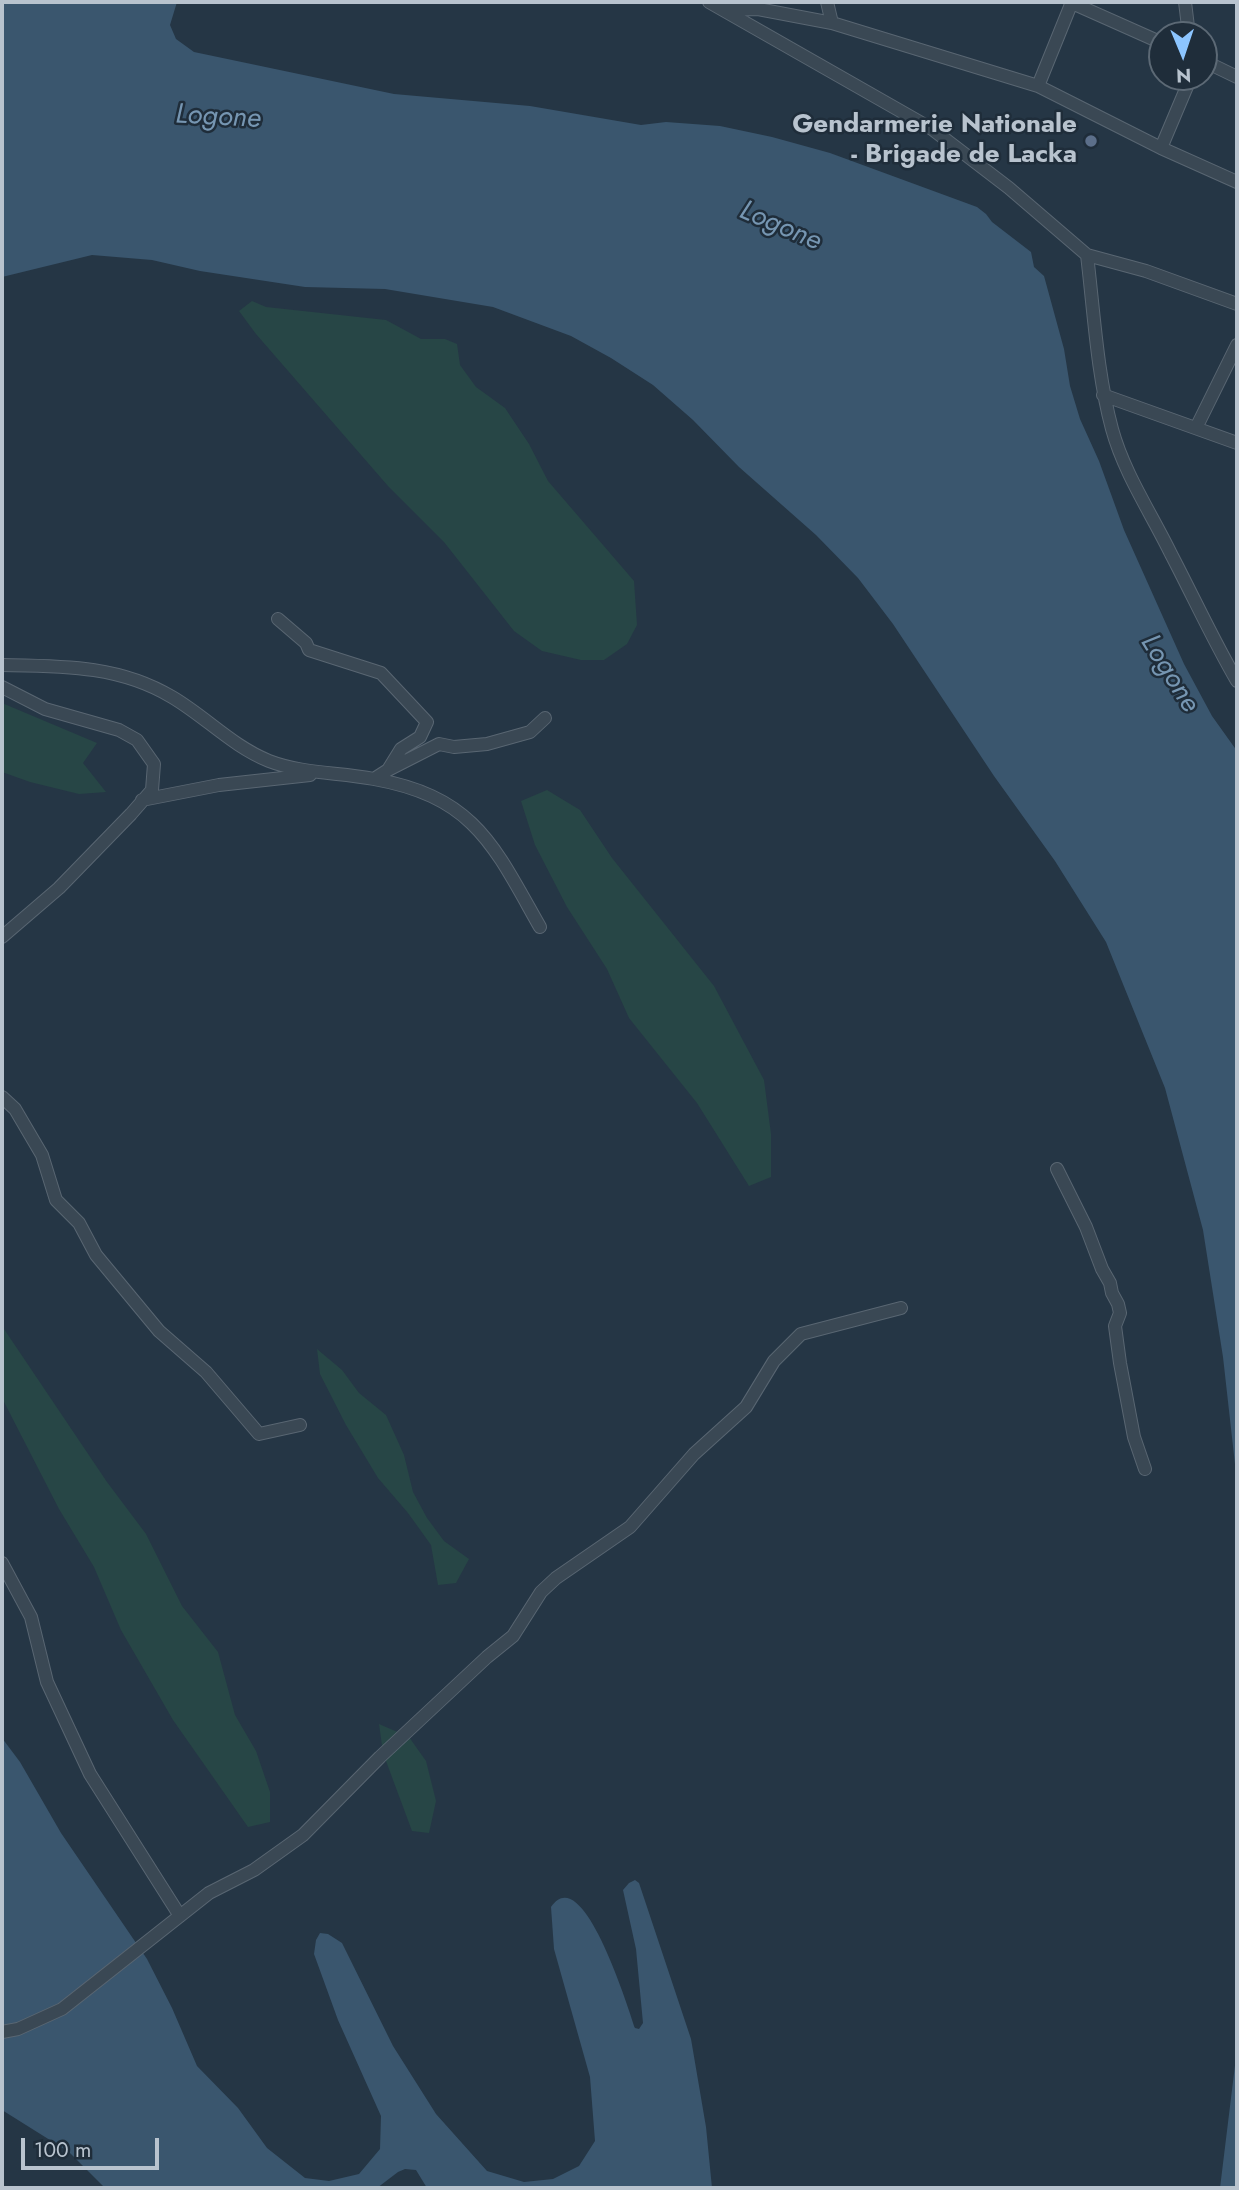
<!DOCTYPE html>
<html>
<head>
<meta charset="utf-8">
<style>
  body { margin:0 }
  #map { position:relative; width:1239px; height:2190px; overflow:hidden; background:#253645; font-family:Jost,sans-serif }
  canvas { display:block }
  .frame { position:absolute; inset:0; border:4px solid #b8c3ce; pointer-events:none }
  .north { position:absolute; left:1148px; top:21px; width:70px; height:70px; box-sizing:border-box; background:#1f2d3a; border:2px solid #5c6975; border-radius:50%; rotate:178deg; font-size:19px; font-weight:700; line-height:28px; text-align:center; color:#b8c3ce }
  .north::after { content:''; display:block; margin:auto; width:24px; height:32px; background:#8cc5ff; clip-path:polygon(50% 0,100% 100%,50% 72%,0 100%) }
  .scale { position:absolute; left:21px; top:2138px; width:138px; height:32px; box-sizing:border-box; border:4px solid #b8c3ce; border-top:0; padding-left:9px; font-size:21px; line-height:24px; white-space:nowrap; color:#b8c3ce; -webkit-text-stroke:5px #1f2d3a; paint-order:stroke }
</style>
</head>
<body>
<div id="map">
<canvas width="1239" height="2190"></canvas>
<div class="frame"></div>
<div class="north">N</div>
<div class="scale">100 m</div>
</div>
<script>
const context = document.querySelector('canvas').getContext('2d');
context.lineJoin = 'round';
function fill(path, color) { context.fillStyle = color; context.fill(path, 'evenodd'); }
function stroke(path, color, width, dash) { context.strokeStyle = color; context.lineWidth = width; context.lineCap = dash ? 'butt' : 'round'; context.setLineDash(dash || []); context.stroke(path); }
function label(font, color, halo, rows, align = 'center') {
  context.font = font + ' Jost,sans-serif'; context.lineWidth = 5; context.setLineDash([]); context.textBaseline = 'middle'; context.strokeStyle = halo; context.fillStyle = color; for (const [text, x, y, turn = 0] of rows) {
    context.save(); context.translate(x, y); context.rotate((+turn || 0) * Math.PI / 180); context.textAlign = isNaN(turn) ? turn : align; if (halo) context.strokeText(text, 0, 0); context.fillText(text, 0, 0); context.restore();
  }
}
fill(new Path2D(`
  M252 301 266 307 386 320 421 339H445L457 344 460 365 476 387 505 408 529 444 548 481 634 581 637 625 627 644 604 660H581L542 651 514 631 444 542 388 486 256 334 239 311Z
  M2 703 97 743 83 763 106 792 79 794 30 782 2 772Z
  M547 790 580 810 612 858 714 986 764 1080 771 1134V1177L749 1186 697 1103 629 1018 607 969 567 907 535 845 521 801Z
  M2 1326 107 1482 146 1534 182 1606 218 1652 235 1715 256 1751 270 1792V1822L248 1827 173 1720 121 1630 94 1567 59 1509 2 1398Z
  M317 1349 342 1370 359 1393 386 1415 404 1455 413 1492 427 1518 444 1541 469 1559 456 1583 438 1585 431 1545 408 1513 378 1478 346 1425 320 1374Z
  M379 1724 409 1737 426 1761 436 1801 429 1833 412 1831 383 1753Z`), '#274646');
fill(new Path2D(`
  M2 2H177L170 25 176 39 194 52 394 94 530 106 641 125 666 122 720 126 772 137 830 153 977 207 986 214 992 222 1031 252 1034 267 1044 276 1064 349 1070 386 1080 419 1099 461 1124 530 1184 664 1212 716 1237 751V1482L1223 1357 1203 1230 1165 1088 1106 942 1055 861 994 776 893 624 858 578 816 535 739 467 693 420 653 385 611 358 571 336 493 307 385 289 305 287 200 271 152 260 92 255 2 277Z
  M2 1738 20 1762 61 1833 147 1959 172 2008 197 2066 238 2108 267 2148 305 2178 329 2181 359 2174 380 2149 381 2116 338 2020 314 1954 316 1940 320 1933 328 1934 342 1943 393 2046 436 2114 487 2171 524 2182 553 2179 579 2166 595 2141 590 2077 554 1949 551 1907C583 1859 629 2011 635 2028L639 2029 643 2023 636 1949 623 1890 629 1883 635 1880 639 1883 691 2039 706 2127 712 2188H427L416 2170 405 2169 398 2172 377 2188H105L69 2152 2 2110Z
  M1237 2049V2188H1220Z`), '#3a566e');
const minor = new Path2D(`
  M709 2 932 129 1009 188 1087 255C1094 313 1097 373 1112 429 1124 473 1151 513 1171 554 1193 596 1213 640 1237 681
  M827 2 832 23
  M1070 2 1162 43
  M1185 2 1189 35
  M726 10 758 9 832 23 1038 86 1161 148 1237 182
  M1204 61 1237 77
  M1038 86 1072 2
  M1161 148 1191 77
  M1087 255 1146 271 1237 304
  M1103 395 1237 443
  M1196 428 1237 345
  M278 619 306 643 309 650 381 673 427 722 420 737 401 749 388 770 374 779
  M2 665C61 666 119 665 172 697 206 717 232 746 269 761 303 774 339 772 374 779 475 797 494 846 540 927
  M2 687 45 709 119 730 137 740 154 764 152 790 131 814 59 888 2 937
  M388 770 439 744 454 747 487 744 530 732 545 718
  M142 800 219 785 310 775
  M2 1097 15 1109 42 1155 56 1200 79 1223 96 1255 159 1331 206 1372 259 1434 300 1425
  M1057 1169 1086 1227 1102 1269 1110 1283 1112 1293 1118 1304 1120 1313 1115 1326 1120 1363 1134 1437 1145 1469
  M2 1563 31 1617 47 1682 90 1774 180 1916
  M2 2032 18 2029 62 2009 209 1893 254 1870 303 1835 380 1757 487 1657 513 1636 541 1592 556 1578 630 1527 694 1454 746 1407 774 1361 801 1334 901 1308`);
stroke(minor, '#596672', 14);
stroke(minor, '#3a4854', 12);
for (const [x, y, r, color] of [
  [1091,141,7,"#5c6f8a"]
]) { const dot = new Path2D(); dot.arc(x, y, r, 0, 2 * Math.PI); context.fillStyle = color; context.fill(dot); stroke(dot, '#1f2d3a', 2.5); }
label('bold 26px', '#b8c3ce', '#1f2d3a', [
  ["Gendarmerie Nationale",1077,126],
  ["- Brigade de Lacka",1077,156]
], 'right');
label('italic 28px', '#7696b2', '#1f2d3a', [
  ["Logone",218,118,3],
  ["Logone",780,227,23],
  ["Logone",1169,674,58]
]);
</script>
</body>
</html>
